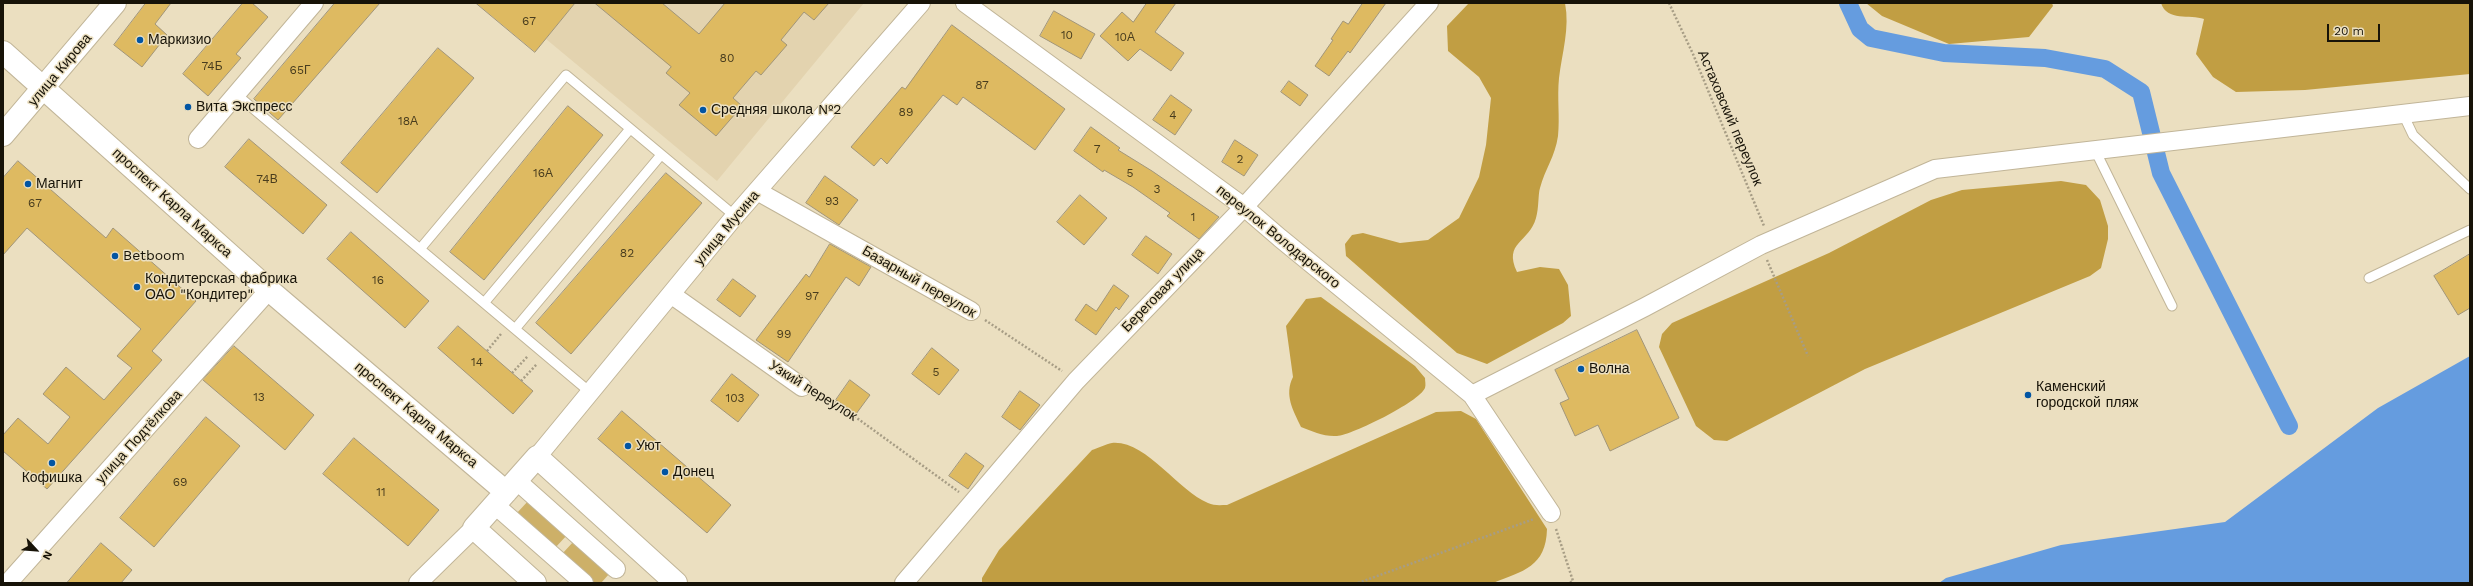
<!DOCTYPE html>
<html>
<head>
<meta charset="utf-8">
<style>
  body { margin:0 }
  #map { position:relative; width:2473px; height:586px; overflow:hidden; background:#ebdfc0; font-family:"Work Sans",sans-serif }
  canvas { display:block }
  .frame { position:absolute; inset:0; border:4px solid #171308; pointer-events:none }
  .north { position:absolute; left:16px; top:530px; width:40px; height:40px; -webkit-text-stroke:3px #ebdfc0; paint-order:stroke; rotate:116deg; font-size:11px; font-weight:700; line-height:16px; text-align:center; color:#171308 }
  .north::after { content:''; display:block; margin:auto; width:14px; height:18px; background:#171308; clip-path:polygon(50% 0,100% 100%,50% 72%,0 100%) }
  .scale { position:absolute; left:2327px; top:24px; width:53px; height:18px; box-sizing:border-box; border:2px solid #171308; border-top:0; padding-left:5px; font-size:12px; line-height:14px; white-space:nowrap; color:#171308; -webkit-text-stroke:3px #ebdfc0; paint-order:stroke }
</style>
</head>
<body>
<div id="map">
<canvas width="2473" height="586"></canvas>
<div class="frame"></div>
<div class="north">N</div>
<div class="scale">20 m</div>
</div>
<script>
const context = document.querySelector('canvas').getContext('2d');
context.lineJoin = 'round';
function fill(path, color) { context.fillStyle = color; context.fill(path, 'evenodd'); }
function stroke(path, color, width, dash) { context.strokeStyle = color; context.lineWidth = width; context.lineCap = dash ? 'butt' : 'round'; context.setLineDash(dash || []); context.stroke(path); }
function label(font, color, halo, rows, align = 'center') {
  context.font = font + ' "Work Sans",sans-serif'; context.lineWidth = 3; context.setLineDash([]); context.textBaseline = 'middle'; context.strokeStyle = halo; context.fillStyle = color; for (const [text, x, y, turn = 0] of rows) {
    context.save(); context.translate(x, y); context.rotate((+turn || 0) * Math.PI / 180); context.textAlign = isNaN(turn) ? turn : align; if (halo) context.strokeText(text, 0, 0); context.fillText(text, 0, 0); context.restore();
  }
}
fill(new Path2D(`
  M575 3H864L717 181 546 39Z`), '#e3d3af');
fill(new Path2D(`
  M529 500 568 534 555 548 516 514Z
  M574 541 610 573 601 583H595L562 554Z`), '#cdb068');
fill(new Path2D(`
  M1469 3H1565C1570 28 1562 53 1559 78 1557 98 1560 117 1558 136 1555 157 1545 169 1540 188 1538 194 1539 208 1536 218 1529 243 1503 242 1517 272L1540 267 1559 269 1568 285 1571 316 1563 323 1487 364 1457 353 1346 256 1345 244 1352 235 1363 233 1400 243 1428 240 1459 218 1479 177 1486 145 1491 98 1479 77 1448 51 1447 26Z
  M1866 3H2052L2053 6 2029 37 1949 44 1882 16Z
  M2161 3H2470V74L2305 90 2236 92 2213 77 2196 54 2204 19C2190 14 2167 22 2161 3Z
  M2061 181 2086 185 2100 200 2108 226V239L2101 268 2090 276 1865 369 1727 441 1714 440 1696 426 1659 347 1662 334 1672 323 1829 253 1931 200 1962 190Z
  M1321 297 1415 366 1425 378C1425 381 1426 385 1425 388 1419 402 1352 435 1337 436 1324 437 1312 431 1301 427 1293 410 1284 395 1293 377L1286 326 1306 299Z
  M1461 411 1476 419 1547 529C1546 567 1523 571 1493 583H982V578L999 550 1092 450C1098 448 1106 444 1112 443 1146 440 1178 491 1208 503 1214 506 1221 505 1227 505L1436 412Z`), '#c19e43');
fill(new Path2D(`
  M2470 356V583H1939L1946 578 2061 545 2225 522 2378 408Z`), '#659cdf');
stroke(new Path2D(`
  M1848 3 1860 29 1871 38 1944 53 2045 58 2105 69 2141 92 2161 173 2289 426`), '#659cdf', 18);
const building = new Path2D(`
  M146 3H171L155 24 167 35 142 67 114 45Z
  M243 3H252L268 17 236 54 241 58 208 96 183 74Z
  M335 3H380L278 120 254 99Z
  M476 3H575L535 52Z
  M595 3H662L699 34 725 3H829L814 20 804 12 781 40 787 45 761 75 756 71 733 98 742 106 716 136 679 105 690 93 666 73 671 67Z
  M1147 3H1176L1155 32 1184 53 1171 71 1140 49 1128 61 1100 36 1122 12 1133 22Z
  M1363 3H1386L1350 53 1348 51 1329 76 1315 66 1333 40 1331 39 1343 21 1348 24Z
  M1054 11 1095 34 1081 59 1040 36Z
  M952 25 1065 109 1035 150 963 97 957 105 943 95 887 164 881 158 874 166 851 147 902 87 905 89Z
  M438 48 474 78 377 193 341 163Z
  M1289 81 1308 95 1300 106 1281 92Z
  M1171 95 1192 110 1175 135 1153 120Z
  M568 106 603 135 484 280 450 252Z
  M1091 127 1120 148 1118 150 1152 171 1219 217 1199 239 1167 216 1170 213 1133 187 1104 170 1103 172 1074 151Z
  M249 139 327 205 303 234 225 167Z
  M1235 140 1258 155 1244 176 1222 162Z
  M18 161 106 238 113 228 196 301 152 351 162 360 47 489 3 451V435L18 418 48 444 70 417 43 394 66 367 104 400 132 368 117 356 141 329 27 228 3 255V178Z
  M666 173 702 203 571 354 536 323Z
  M825 176 858 200 839 225 806 203Z
  M1080 195 1107 218 1084 245 1057 222Z
  M351 232 429 301 405 328 327 259Z
  M1146 236 1172 254 1158 274 1132 255Z
  M830 244 871 267 859 286 846 277 788 362 756 340 806 274 809 277Z
  M2470 254V308L2458 315 2434 276Z
  M733 279 756 296 740 317 717 300Z
  M1114 285 1129 296 1119 310 1116 307 1096 335 1075 320 1086 304 1096 311Z
  M458 326 533 391 513 414 438 348Z
  M1637 330 1679 418 1610 451 1598 425 1575 436 1560 403 1569 399 1555 370Z
  M234 346 314 415 285 450 203 380Z
  M932 348 959 370 939 395 912 374Z
  M732 374 759 395 738 422 711 401Z
  M850 380 870 395 856 414 836 400Z
  M1020 391 1040 405 1020 430 1002 417Z
  M622 411 731 505 707 533 598 439Z
  M206 417 240 446 154 547 120 518Z
  M354 438 439 510 408 546 323 474Z
  M966 453 984 466 968 489 949 476Z
  M101 543 132 570 121 583H67Z`);
fill(building, '#deba61');
stroke(building, '#a19579', 1);
const lane = new Path2D(`
  M237 95 591 393
  M2403 114 2413 135 2470 189
  M2095 150 2172 306
  M420 249 566 75 735 216
  M2369 278 2470 230
  M484 303 630 129
  M515 329 661 155`);
const street = new Path2D(`
  M965 3 1244 207 1280 238 1472 395 1551 513
  M198 139 314 3
  M757 191 971 311
  M672 295 802 387
  M1472 395 1645 307 1761 245 1935 169 2470 106
  M537 457 735 216 921 3
  M516 480 616 569
  M495 505 584 583
  M8 583 269 290
  M418 583 474 528
  M904 583 1076 381 1244 207 1429 3`);
const secondary = new Path2D(`
  M3 52 269 290 506 492
  M3 135 115 3
  M535 583 474 528 537 457 676 583`);
stroke(lane, '#c1b598', 11);
stroke(street, '#c1b598', 20);
stroke(secondary, '#c1b598', 24);
stroke(new Path2D(`
  M1669 3 1693 54 1764 226
  M1767 260 1808 356
  M985 320 1062 371
  M487 351 501 334
  M512 373 528 356
  M521 381 537 364
  M817 393 832 400 959 492
  M1556 529 1573 581 1569 583
  M1358 583 1534 519`), '#a79d85', 2.5, [2, 2]);
stroke(lane, '#fff', 9);
stroke(street, '#fff', 18);
stroke(secondary, '#fff', 22);
for (const [x, y, r, color] of [
  [140,40,4,"#0255a3"],
  [188,107,4,"#0255a3"],
  [703,110,4,"#0255a3"],
  [28,184,4,"#0255a3"],
  [115,256,4,"#0255a3"],
  [137,287,4,"#0255a3"],
  [1581,369,4,"#0255a3"],
  [2028,395,4,"#0255a3"],
  [628,446,4,"#0255a3"],
  [52,463,4,"#0255a3"],
  [665,472,4,"#0255a3"]
]) { const dot = new Path2D(); dot.arc(x, y, r, 0, 2 * Math.PI); context.fillStyle = color; context.fill(dot); stroke(dot, '#ebdfc0', 1.5); }
label('12px', '#493d1e', null, [
  ["67",529,21],
  ["10",1067,35],
  ["10А",1125,37],
  ["80",727,58],
  ["74Б",212,66],
  ["65Г",300,70],
  ["87",982,85],
  ["89",906,112],
  ["4",1173,115],
  ["18А",408,121],
  ["7",1097,149],
  ["2",1240,159],
  ["16А",543,173],
  ["5",1130,173],
  ["74В",267,179],
  ["3",1157,189],
  ["93",832,201],
  ["67",35,203],
  ["1",1193,217],
  ["82",627,253],
  ["16",378,280],
  ["97",812,296],
  ["99",784,334],
  ["14",477,362],
  ["5",936,372],
  ["13",259,397],
  ["103",735,398],
  ["69",180,482],
  ["11",381,492]
]);
label('14px', '#171308', '#ebdfc0', [
  ["Маркизио",148,40],
  ["Вита Экспресс",196,107],
  ["Средняя школа №2",711,110],
  ["Магнит",36,184],
  ["Betboom",123,256],
  ["Кондитерская фабрика",145,279],
  ["ОАО \"Кондитер\"",145,295],
  ["Волна",1589,369],
  ["Каменский",2036,387],
  ["городской пляж",2036,403],
  ["Уют",636,446],
  ["Донец",673,472],
  ["Кофишка",52,478,"center"]
], 'left');
label('14px', '#171308', '#ebdfc0', [
  ["улица Кирова",60,70,-50],
  ["Астаховский переулок",1730,118,67],
  ["проспект Карла Маркса",172,203,42],
  ["улица Мусина",727,228,-50],
  ["переулок Володарского",1278,237,39],
  ["Базарный переулок",919,282,30],
  ["Береговая улица",1163,290,-46],
  ["Узкий переулок",813,391,32],
  ["проспект Карла Маркса",416,415,40],
  ["улица Подтёлкова",139,437,-48]
]);
</script>
</body>
</html>
